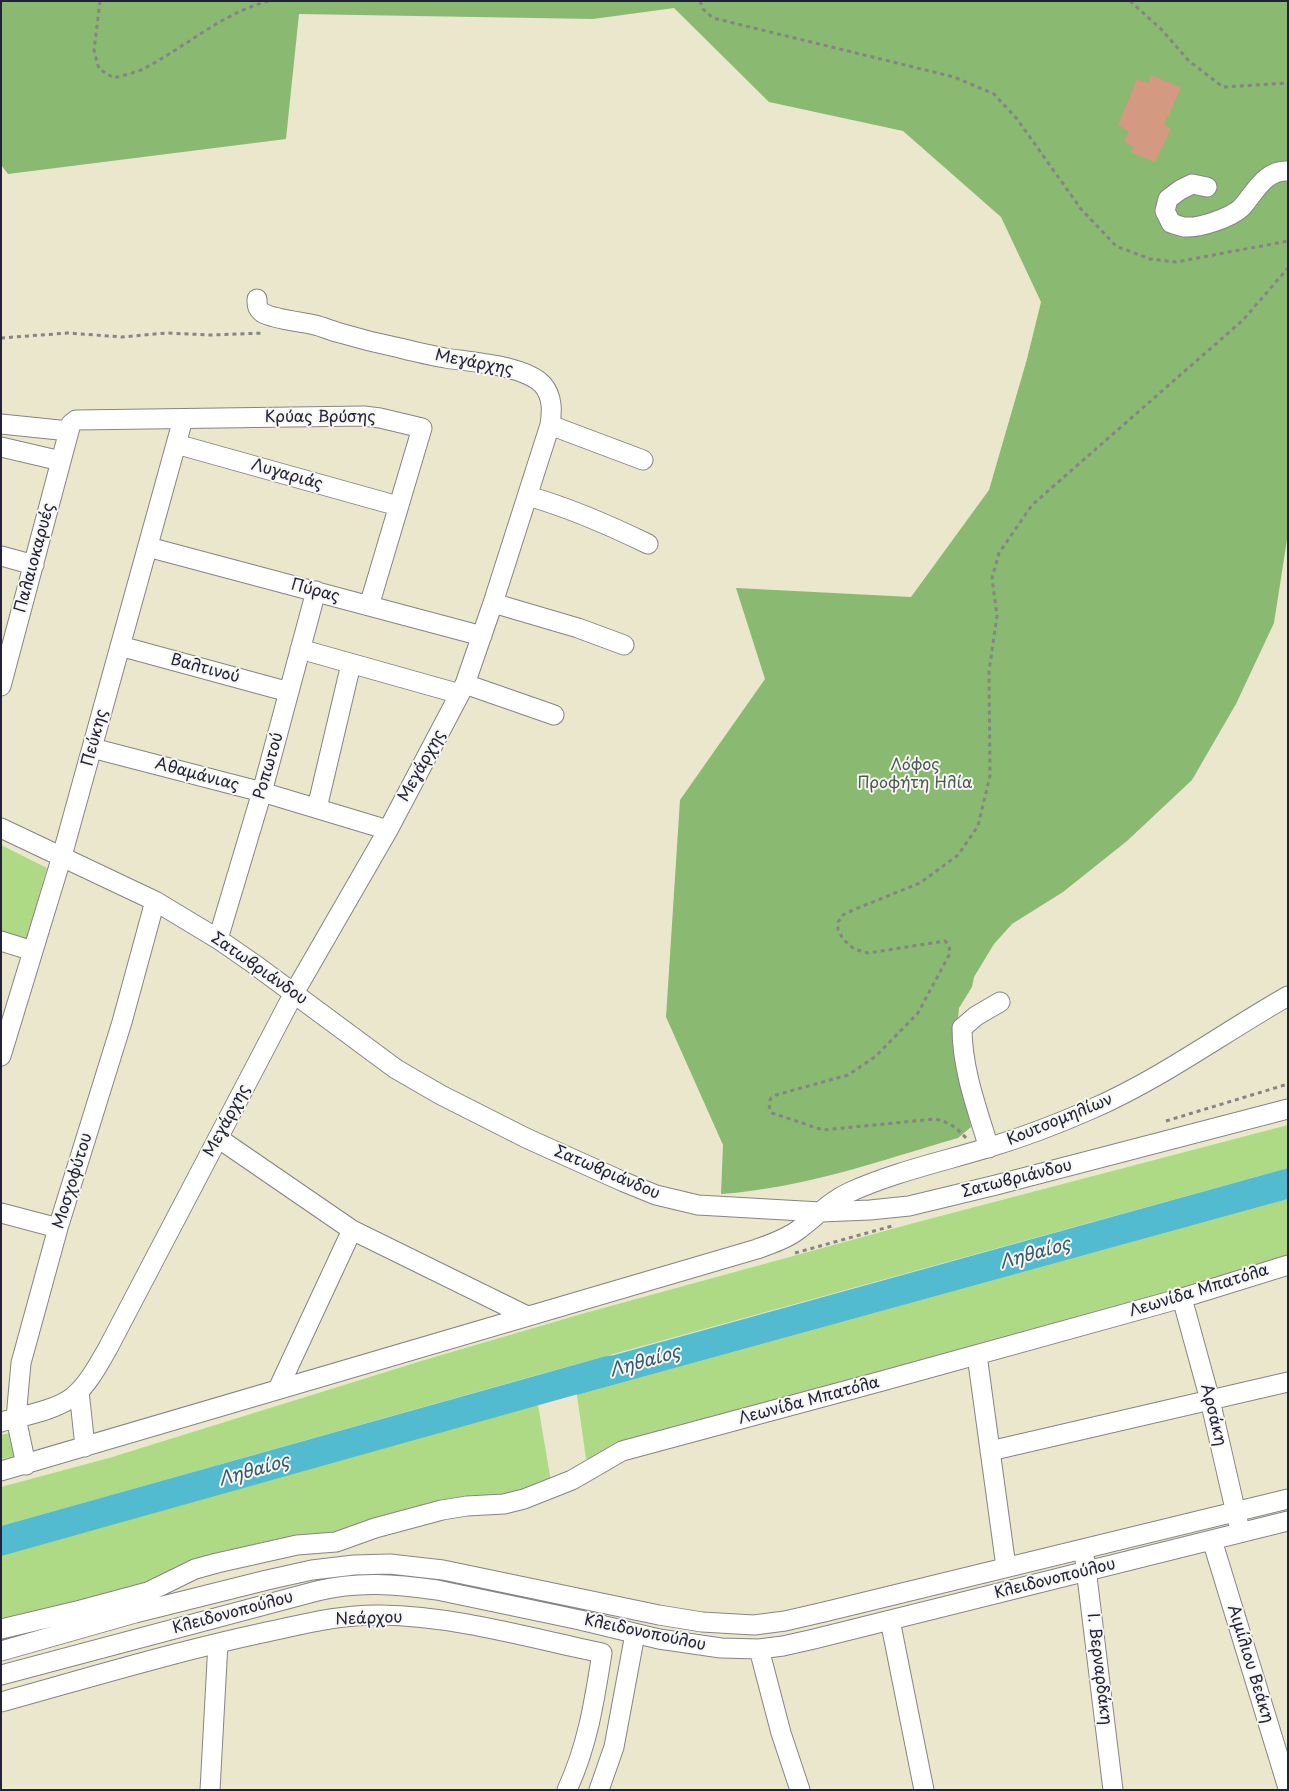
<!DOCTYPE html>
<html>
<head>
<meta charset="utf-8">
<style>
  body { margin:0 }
  #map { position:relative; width:1289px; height:1791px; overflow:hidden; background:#ebe7cd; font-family:"Playpen Sans",sans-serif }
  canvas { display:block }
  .frame { position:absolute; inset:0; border:2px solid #22223b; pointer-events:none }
</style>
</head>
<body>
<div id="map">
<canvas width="1289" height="1791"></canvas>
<div class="frame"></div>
</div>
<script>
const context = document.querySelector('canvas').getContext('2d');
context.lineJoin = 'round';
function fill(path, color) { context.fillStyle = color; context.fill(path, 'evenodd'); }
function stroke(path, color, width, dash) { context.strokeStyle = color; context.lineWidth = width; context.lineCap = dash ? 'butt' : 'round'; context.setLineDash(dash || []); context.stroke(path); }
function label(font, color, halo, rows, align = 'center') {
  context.font = font + ' "Playpen Sans",sans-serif'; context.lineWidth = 4; context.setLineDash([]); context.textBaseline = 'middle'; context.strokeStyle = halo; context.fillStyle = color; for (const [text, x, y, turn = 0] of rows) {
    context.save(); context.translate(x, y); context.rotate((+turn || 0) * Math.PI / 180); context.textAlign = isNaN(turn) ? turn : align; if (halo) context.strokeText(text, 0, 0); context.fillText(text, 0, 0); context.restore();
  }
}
fill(new Path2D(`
  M1 845 47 868 26 942 1 935Z
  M1288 1125V1168L530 1377 1 1526V1487L109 1458 431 1358 585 1313 914 1223Z
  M1288 1199V1256L1188 1289 634 1441 611 1445 593 1458 586 1459 577 1395Z
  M538 1405 551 1482 526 1494 160 1581 1 1621V1552L153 1512 430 1432Z
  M10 1433 14 1456 1 1459V1435Z`), '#aed985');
fill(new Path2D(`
  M1 1H1288V533L1274 623 1236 704 1192 780 1127 841 1063 892 1012 924 994 944 974 977 972 987 959 1008 957 1029 959 1076 971 1127 958 1138C879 1161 804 1188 721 1194L723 1145 666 1017 680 800 765 679 736 588 911 597 989 490 1027 359 1041 302 1001 217 903 131 769 102 674 8 593 19 299 14 286 139 8 174 1 165Z`), '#8ab972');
fill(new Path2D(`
  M1288 1168V1199L577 1395 571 1367Z`), '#52bbcf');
stroke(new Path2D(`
  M1 1541 610 1370`), '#52bbcf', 29);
fill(new Path2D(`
  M1152 75 1181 88 1164 125 1171 129 1155 162 1131 152 1134 147 1124 142 1129 131 1118 125 1137 79 1148 83Z`), '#d49981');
const minor = new Path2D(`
  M1207 187 1192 184 1180 190 1168 199 1165 211 1171 223C1175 224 1181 227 1186 227 1200 228 1230 218 1241 208 1255 193 1264 170 1288 171
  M1 424 69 431
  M550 425 643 460
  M176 444 398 506
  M1 447 61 461
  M528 496C570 508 609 525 648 544
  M148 547 482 636
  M1 556 34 565
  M493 603 578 628 624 645
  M120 646 289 692
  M300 649 460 694
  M465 684 554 715
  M1 686 69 431 71 424 76 420 364 416 380 418 422 428 369 606
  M92 748 262 792 388 830
  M317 808 351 664
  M1 828 155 901 218 939 254 964 396 1069 441 1095 526 1138 624 1182 656 1195 698 1205 820 1212 870 1210 909 1206 996 1185 1288 1109
  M218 939 262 792 316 591
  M1 941 33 951
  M1 1056 62 856 183 419
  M218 1138 352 1230 527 1316
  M989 1148C977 1109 962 1069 962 1028L976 1016 1000 1002
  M1 1213 58 1228
  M1182 1298 1210 1400 1238 1522
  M977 1355 1006 1567
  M278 1389 352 1230
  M79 1391 85 1447
  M1 1422C23 1416 57 1410 74 1396 89 1383 98 1365 108 1348L294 993 388 830 465 684 493 603 550 425C552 412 553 397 543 385 525 365 470 362 445 358 430 355 415 352 400 348 380 344 360 339 340 333 332 331 323 327 315 325 302 322 273 319 263 313 257 309 257 305 257 299
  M990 1451 1288 1382
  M26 1465 16 1418 21 1363 58 1228 122 1022 155 901
  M1 1471 757 1249C771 1244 786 1239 798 1230 816 1217 830 1201 850 1192 894 1172 941 1162 987 1148 1024 1137 1060 1123 1094 1108 1162 1078 1223 1033 1288 996
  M1212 1540 1288 1788
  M1085 1560 1113 1790
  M890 1620 924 1790
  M1 1629 81 1610 148 1592 195 1569 217 1563 297 1545 336 1542 375 1528 442 1510 467 1506 504 1504 524 1499 572 1480 622 1451 882 1381 1182 1298 1288 1265
  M759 1649 781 1733 800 1790
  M1 1651 135 1613 267 1580 312 1570 354 1565 390 1564 443 1570 659 1615 702 1622 754 1625 785 1621 824 1612 1288 1499
  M1 1675 317 1591C358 1581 395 1584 437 1590L580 1620 659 1639 721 1648 759 1649 783 1646 814 1639 1288 1521
  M1 1702C88 1678 174 1652 262 1633 301 1625 341 1614 381 1615 455 1616 530 1638 602 1653 594 1703 588 1744 567 1790
  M210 1790 218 1643
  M599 1790 614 1747 635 1634`);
stroke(minor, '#868484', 21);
stroke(new Path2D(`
  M100 1 94 50 99 69 114 78C123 75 135 73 143 69 186 47 222 13 269 1
  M700 1 703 9 713 18 954 77 994 94 1017 119 1081 209 1116 246 1150 259 1176 262 1288 241
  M1130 1 1162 30 1189 61 1223 87 1288 83
  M1 338 68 333 122 337 166 333 211 335 264 333
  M1166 1121 1288 1084
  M966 1138C956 1127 949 1122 935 1119L823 1130 772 1113C769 1108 768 1104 771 1098L776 1095 848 1075 876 1056 918 1013 949 955C950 949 950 945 945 941L868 953 854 949 843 939 838 930V922L843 915 853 910 920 883 958 855 978 826 990 776 989 671 997 616 992 578 999 553 1032 505 1243 320 1288 268
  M795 1253 892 1226`), '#868484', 3, [4, 4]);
stroke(minor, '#fff', 19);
label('16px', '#22223b', '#f6f6f2', [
  ["Μεγάρχης",474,363,11],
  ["Κρύας Βρύσης",320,418],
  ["Λυγαριάς",287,475,16],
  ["Παλαιοκαρυές",35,558,-75],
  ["Πύρας",315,591,15],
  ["Βαλτινού",205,669,15],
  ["Πεύκης",95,738,-75],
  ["Ροπωτού",269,766,-74],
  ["Μεγάρχης",422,766,-61],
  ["Αθαμάνιας",197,775,15],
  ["Σατωβριάνδου",259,969,35],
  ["Κουτσομηλίων",1060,1120,-22],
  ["Μεγάρχης",227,1121,-62],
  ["Σατωβριάνδου",607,1173,23],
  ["Σατωβριάνδου",1017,1179,-14],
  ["Μοσχοφύτου",73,1181,-73],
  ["Λεωνίδα Μπατόλα",1199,1291,-17],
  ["Λεωνίδα Μπατόλα",809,1401,-15],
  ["Αρσάκη",1213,1415,76],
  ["Κλειδονοπούλου",1055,1579,-14],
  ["Κλειδονοπούλου",233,1613,-15],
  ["Νεάρχου",369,1619,-2],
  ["Κλειδονοπούλου",645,1633,12],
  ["Αιμίλιου Βεάκη",1250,1664,73],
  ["Ι. Βερναρδάκη",1099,1669,83]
]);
label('16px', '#4c5951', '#f6f6f2', [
  ["Λόφος",915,766],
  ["Προφήτη Ηλία",915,784]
]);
label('italic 18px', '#33586f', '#f6f6f2', [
  ["Ληθαίος",1035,1254,-16],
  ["Ληθαίος",645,1362,-16],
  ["Ληθαίος",254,1471,-16]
]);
</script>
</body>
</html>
